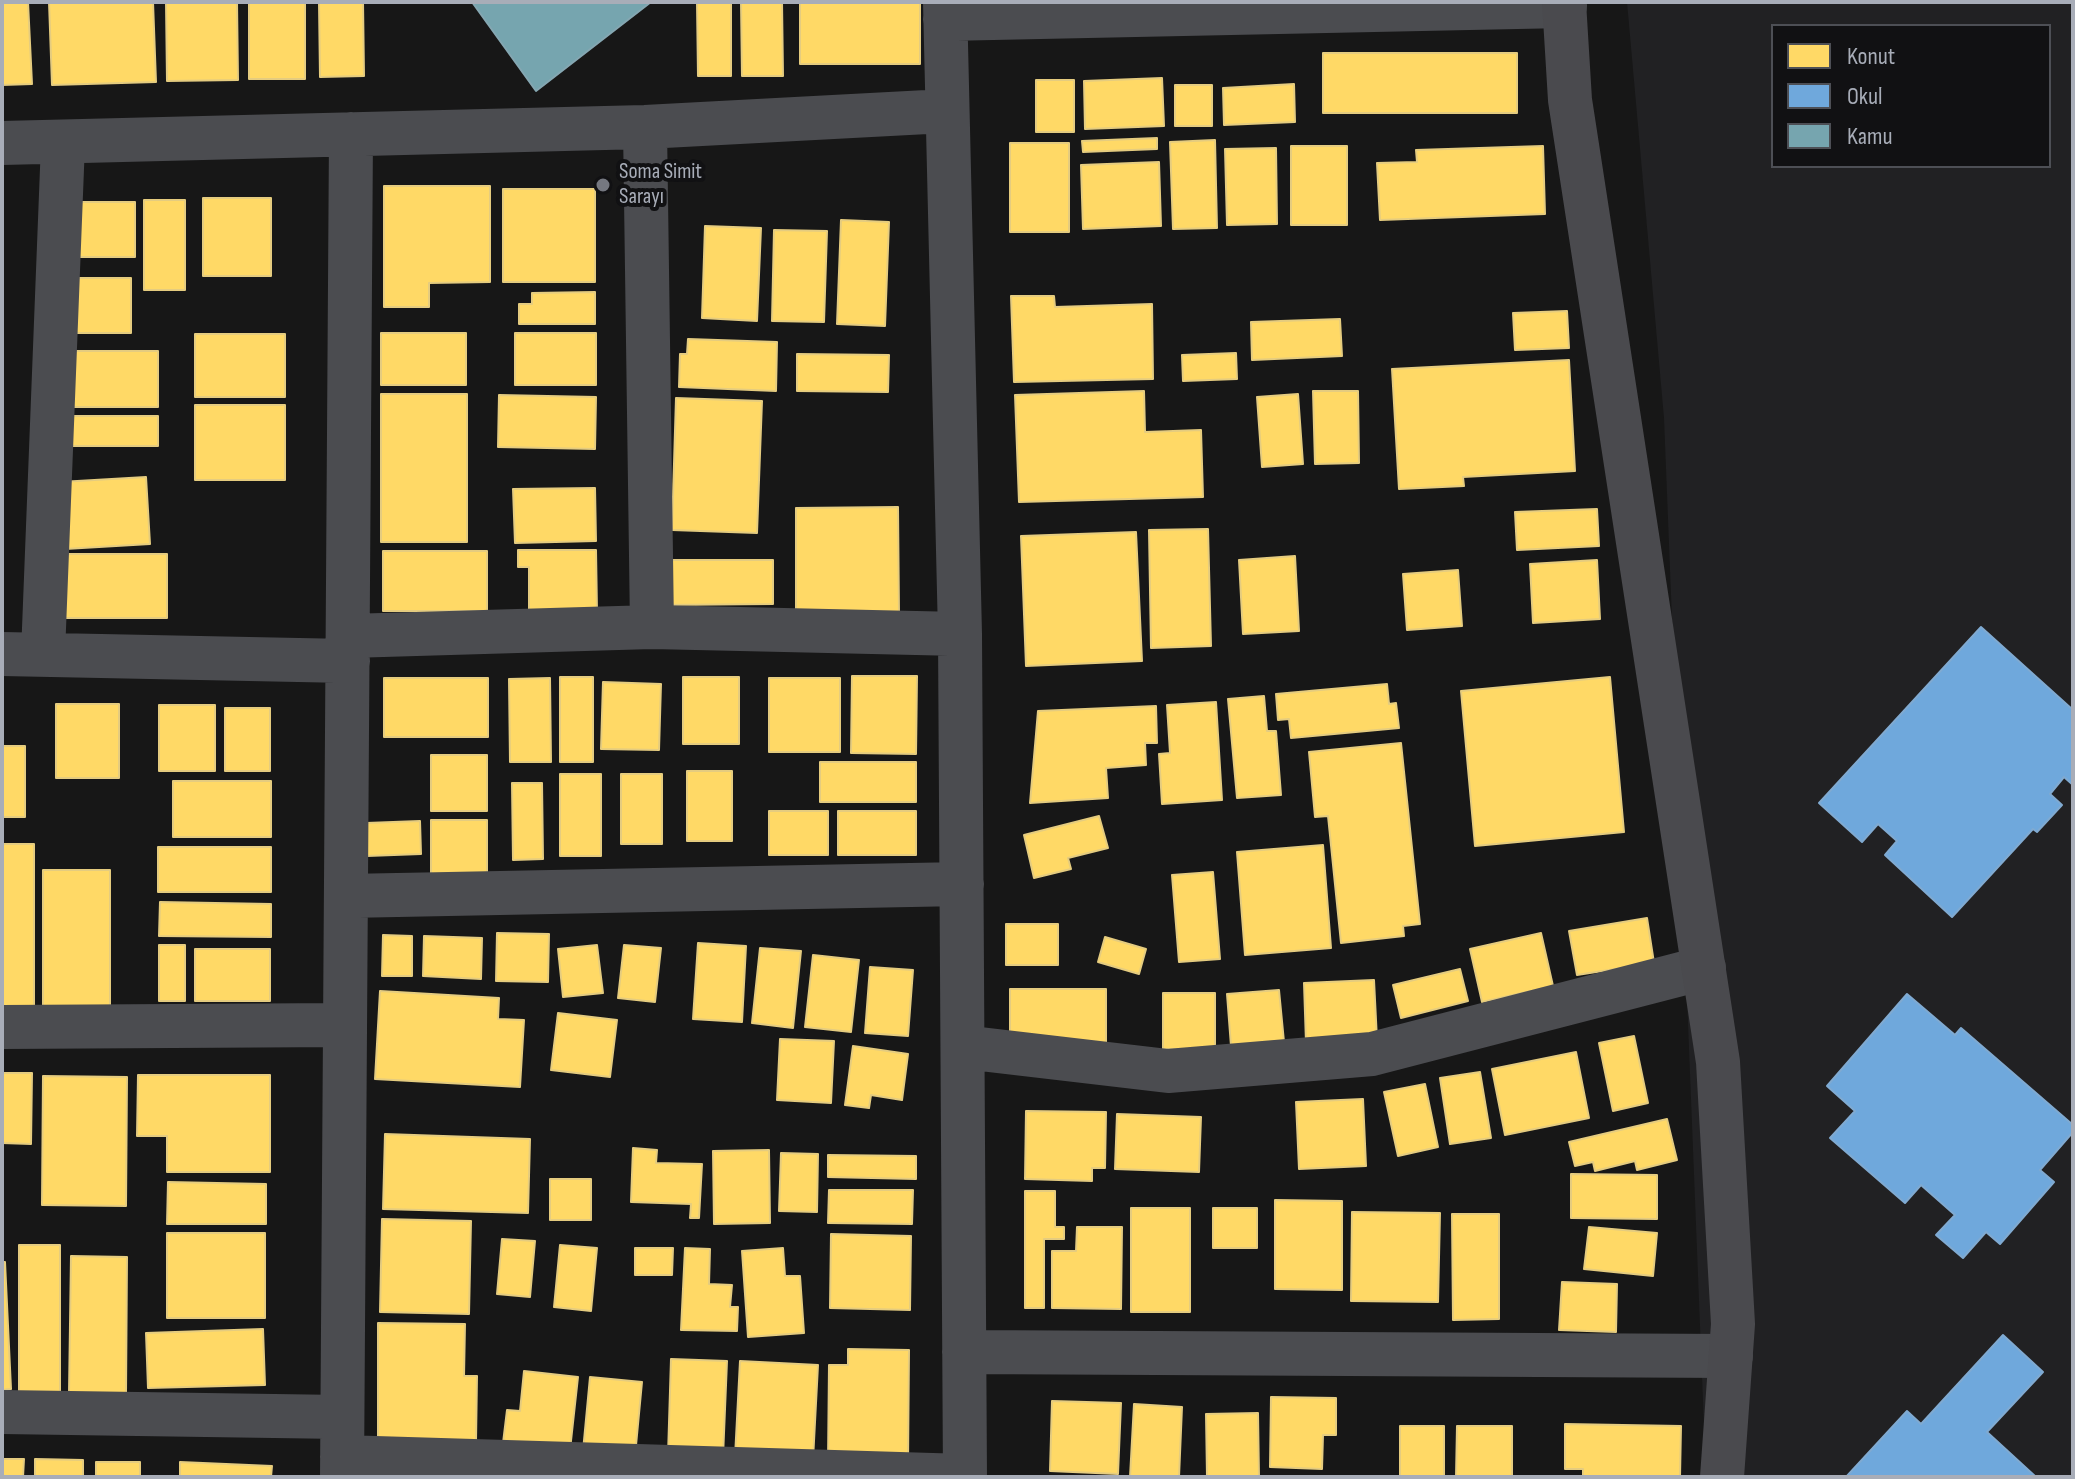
<!DOCTYPE html>
<html>
<head>
<meta charset="utf-8">
<style>
  body { margin:0 }
  #map { position:relative; width:2075px; height:1479px; overflow:hidden; background:#171717; font-family:"Sofia Sans Condensed",sans-serif }
  canvas { display:block }
  .frame { position:absolute; inset:0; border:4px solid #a8adb8; pointer-events:none }
  .legend { position:absolute; left:1771px; top:24px; width:280px; height:144px; box-sizing:border-box; background:#111113; border:2px solid #4d4f55; margin:0; padding:10px 14px; list-style:none; font-size:24px; color:#a8adb8 }
  .legend li { display:flex; align-items:center; gap:16px; height:40px }
  .legend b { width:40px; border:2px solid #4d4f55 }
</style>
</head>
<body>
<div id="map">
<canvas width="2075" height="1479"></canvas>
<div class="frame"></div>
<ul class="legend">
<li><b style="height:22px;background:#ffd966"></b>Konut</li>
<li><b style="height:22px;background:#6fa8dc"></b>Okul</li>
<li><b style="height:22px;background:#76a5af"></b>Kamu</li>
</ul>
</div>
<script>
const context = document.querySelector('canvas').getContext('2d');
context.lineJoin = 'round';
function fill(path, color) { context.fillStyle = color; context.fill(path, 'evenodd'); }
function stroke(path, color, width, dash) { context.strokeStyle = color; context.lineWidth = width; context.lineCap = dash ? 'butt' : 'round'; context.setLineDash(dash || []); context.stroke(path); }
function label(font, color, halo, rows, align = 'center') {
  context.font = font + ' "Sofia Sans Condensed",sans-serif'; context.lineWidth = 8; context.setLineDash([]); context.textBaseline = 'middle'; context.strokeStyle = halo; context.fillStyle = color; for (const [text, x, y, turn = 0] of rows) {
    context.save(); context.translate(x, y); context.rotate((+turn || 0) * Math.PI / 180); context.textAlign = isNaN(turn) ? turn : align; if (halo) context.strokeText(text, 0, 0); context.fillText(text, 0, 0); context.restore();
  }
}
fill(new Path2D(`
  M1627 2H2073V1477H1706L1664 418ZM1773 26H2049V166H1773Z`), '#212123');
const homes = new Path2D(`
  M2 2H28L32 84 2 85Z
  M49 2H153L156 82 52 85Z
  M166 2H237L238 80 167 81Z
  M249 2H305V79H249Z
  M319 2H363L364 76 320 77Z
  M697 2H731V76H698Z
  M741 2H782L783 76H742Z
  M800 2H920V64H800Z
  M1323 53H1517V113H1323Z
  M1162 78 1164 126 1085 129 1084 81Z
  M1036 80H1074V132H1036Z
  M1294 84 1295 122 1224 125 1223 88Z
  M1175 85H1212V126H1175Z
  M1157 138V149L1083 152 1082 141Z
  M1215 140 1217 228 1173 229 1170 142Z
  M1010 143H1069V232H1010Z
  M1291 146H1347V225H1291Z
  M1543 146 1545 214 1380 220 1377 163 1417 162 1416 150Z
  M1276 148 1277 224 1227 225 1225 149Z
  M1159 162 1161 226 1083 229 1081 165Z
  M384 186H490V282L429 283V307H384Z
  M503 189H595V282H503Z
  M203 198H271V276H203Z
  M144 200H185V290H144Z
  M64 202H135V257H64Z
  M841 220 889 222 885 326 837 324Z
  M705 226 761 228 757 321 702 318Z
  M774 230 827 231 824 322 772 321Z
  M68 278H131V333H68Z
  M595 292V324H519V304H532V293Z
  M1011 296H1054L1055 307 1152 304 1153 379 1014 382Z
  M1567 311 1569 348 1515 350 1513 313Z
  M1340 319 1342 356 1252 360 1251 322Z
  M381 333H466V385H381Z
  M515 333H596V385H515Z
  M195 334H285V397H195Z
  M688 339 777 342 776 391 679 387 680 354H687Z
  M65 351H158V407H65Z
  M1236 353 1237 379 1183 381 1182 355Z
  M797 354 889 355 888 392 797 391Z
  M1569 360 1575 471 1463 477 1464 486 1399 489 1392 369Z
  M1144 391 1145 432 1201 430 1203 497 1019 502 1015 395Z
  M1313 391H1358L1359 463 1315 464Z
  M381 394H467V542H381Z
  M1298 394 1303 464 1262 467 1257 397Z
  M499 395 596 397 595 449 498 447Z
  M676 398 762 401 757 533 672 530Z
  M195 405H285V480H195Z
  M65 416H158V446H65Z
  M146 477 150 544 65 549 60 482Z
  M595 488 596 541 515 543 513 489Z
  M898 507 899 615 796 616V508Z
  M1597 509 1599 546 1517 550 1515 512Z
  M1208 529 1211 646 1151 648 1149 530Z
  M1136 532 1142 661 1026 666 1021 536Z
  M518 550H596L597 612H529V567H518Z
  M383 551H487V611H383Z
  M62 554H167V618H62Z
  M1295 556 1299 631 1243 634 1239 560Z
  M659 560H773V604L660 605Z
  M1597 560 1600 619 1533 623 1530 564Z
  M1458 570 1462 626 1407 630 1403 574Z
  M852 676H917L916 754 851 753Z
  M560 677H593V762H560Z
  M683 677H739V744H683Z
  M1610 677 1624 832 1475 846 1461 691Z
  M384 678H488V737H384Z
  M550 678 551 762H510L509 679Z
  M769 678H840V752H769Z
  M603 682 661 684 659 750 601 749Z
  M1387 684 1389 704 1396 703 1399 728 1291 738 1289 719 1278 720 1276 694Z
  M1264 696 1267 731H1276L1281 795 1237 798 1228 699Z
  M1216 702 1222 800 1162 804 1159 754 1170 753 1167 705Z
  M56 704H119V778H56Z
  M159 705H215V771H159Z
  M1156 706 1157 743H1145L1146 765 1106 768 1108 798 1030 803 1038 711Z
  M225 708H270V771H225Z
  M1401 743 1420 924 1403 926 1404 936 1341 943 1328 816 1315 817 1309 752Z
  M2 746H25V817H2Z
  M431 755H487V811H431Z
  M820 762H916V802H820Z
  M687 771H732V841H687Z
  M560 774H601V856H560Z
  M621 774H662V844H621Z
  M173 781H271V837H173Z
  M512 783H542L543 859 513 860Z
  M769 811H828V855H769Z
  M838 811H916V855H838Z
  M1099 816 1108 848 1068 858 1071 869 1034 878 1024 835Z
  M431 820H487V876H431Z
  M420 821 421 854 367 856 366 823Z
  M2 844H34V1010H2Z
  M1323 845 1331 948 1245 955 1237 852Z
  M158 847H271V892H158Z
  M43 870H110V1007H43Z
  M1213 872 1220 959 1179 962 1172 875Z
  M160 902 271 904V937L159 936Z
  M1647 918 1654 963 1577 975 1569 931Z
  M1006 924H1058V965H1006Z
  M497 933 549 934 548 982 496 981Z
  M1541 933 1553 986 1482 1002 1470 949Z
  M383 935 412 936V976H382Z
  M424 936 482 938 481 979 423 976Z
  M1105 937 1146 949 1139 974 1098 962Z
  M698 943 746 946 742 1022 693 1019Z
  M159 945H185V1001H159Z
  M597 945 603 993 563 997 558 949Z
  M624 945 661 948 655 1002 618 998Z
  M760 948 801 951 793 1028 752 1023Z
  M195 949H270V1001H195Z
  M813 955 859 960 851 1032 805 1027Z
  M870 967 913 970 908 1036 865 1033Z
  M1460 969 1468 1001 1401 1018 1393 985Z
  M1374 980 1377 1040 1306 1043 1304 983Z
  M1010 989H1106V1045H1010Z
  M1279 990 1284 1042 1231 1046 1227 994Z
  M380 991 499 998 498 1019 524 1020 520 1087 375 1079Z
  M1163 993H1215V1049H1163Z
  M558 1013 617 1020 610 1077 551 1070Z
  M1634 1036 1648 1103 1613 1111 1599 1043Z
  M780 1039 834 1041 831 1103 777 1100Z
  M853 1046 908 1054 902 1100 871 1095 869 1108 845 1105Z
  M1576 1052 1589 1118 1505 1135 1492 1069Z
  M1480 1072 1491 1138 1450 1144 1440 1078Z
  M2 1073H32L31 1144 2 1143Z
  M138 1075H270V1172H167V1136H137Z
  M43 1076 127 1077 126 1206 42 1205Z
  M1425 1084 1438 1147 1398 1156 1384 1092Z
  M1363 1099 1366 1166 1299 1169 1296 1102Z
  M1026 1111 1106 1112 1105 1168H1092V1181L1025 1179Z
  M1117 1114 1201 1117 1199 1172 1115 1169Z
  M1667 1119 1677 1160 1637 1170 1635 1161 1595 1171 1593 1162 1575 1166 1569 1142Z
  M385 1134 530 1139 528 1213 383 1209Z
  M633 1148 657 1150 656 1163 702 1164 699 1218H690L691 1204 631 1202Z
  M769 1150 770 1223 714 1224 713 1151Z
  M781 1153 818 1154 817 1212 779 1211Z
  M828 1155 916 1156V1179L828 1177Z
  M1571 1174 1657 1175V1219L1571 1218Z
  M550 1179H591V1220H550Z
  M168 1182 266 1184V1224H167Z
  M829 1190H913L912 1224 828 1223Z
  M1025 1191H1055V1227H1064V1239H1044V1308H1025Z
  M1275 1200 1342 1201V1290L1275 1289Z
  M1131 1208H1190V1312H1131Z
  M1213 1208H1257V1248H1213Z
  M1352 1212 1440 1213 1438 1302 1351 1301Z
  M1452 1214H1499V1319L1453 1320Z
  M382 1219 471 1221 469 1314 380 1312Z
  M1077 1227H1122L1121 1309 1052 1308V1251H1076Z
  M1589 1227 1657 1233 1653 1276 1584 1269Z
  M167 1233H265V1318H167Z
  M831 1234 911 1236 910 1310 830 1308Z
  M502 1239 535 1241 530 1297 497 1294Z
  M19 1245H60V1393H19Z
  M560 1245 597 1248 591 1311 554 1307Z
  M635 1248H673L672 1275H635Z
  M685 1248 710 1249 709 1284 732 1285 730 1307H738L737 1331 681 1330Z
  M783 1248 785 1276H800L804 1333 748 1337 742 1251Z
  M71 1256 127 1257 126 1394 69 1393Z
  M2 1262H5L11 1389 2 1390Z
  M1562 1282 1617 1284 1616 1332 1559 1330Z
  M378 1323 465 1324 464 1376H477L476 1441 378 1440Z
  M263 1329 265 1385 148 1388 146 1333Z
  M848 1349 909 1350 908 1463H828L829 1365H848Z
  M671 1359 727 1361 723 1457 668 1455Z
  M740 1361 818 1365 813 1460 735 1457Z
  M524 1371 578 1377 570 1450 503 1443 507 1410 520 1411Z
  M590 1377 642 1382 635 1456 583 1451Z
  M1271 1397 1336 1398V1435H1323L1322 1469 1270 1467Z
  M1052 1401 1121 1403 1118 1474 1050 1471Z
  M1134 1404 1182 1407 1179 1477H1130Z
  M1258 1413 1259 1477H1207L1206 1414Z
  M1565 1424 1681 1426 1680 1477H1583V1469H1565Z
  M1400 1426H1444V1477H1400Z
  M1457 1426H1512V1477H1456Z
  M2 1459H24L23 1477H2Z
  M35 1459 83 1460V1477H35Z
  M96 1462H140V1477H96Z
  M180 1462 272 1466 271 1477H180Z`);
fill(homes, '#ffd966');
stroke(homes, '#e5cc7f', 2);
const schools = new Path2D(`
  M1981 627 2073 710V785L2064 777 2050 794 2062 805 2037 832 2033 829 1952 917 1885 855 1897 841 1878 824 1862 842 1819 803Z
  M1907 994 1955 1035 1961 1028 2073 1125V1132L2040 1170 2054 1182 2000 1244 1986 1232 1963 1258 1936 1235 1955 1215 1921 1185 1905 1203 1830 1138 1855 1111 1827 1086Z
  M2003 1335 2043 1372 1987 1432 2036 1477H1846L1907 1411 1921 1424Z`);
fill(schools, '#6fa8dc');
stroke(schools, '#80aad1', 2);
const public = new Path2D(`
  M472 2H651L536 91Z`);
fill(public, '#76a5af');
stroke(public, '#85a7b2', 2);
stroke(new Path2D(`
  M945 2 960 634 965 1477
  M945 19 1565 6
  M645 127 652 627
  M2 143 645 127 946 111
  M349 636 652 627 960 634
  M2 654 348 661
  M43 654 63 143
  M346 896 962 884
  M2 1027 344 1025
  M963 1047 1168 1071 1372 1054 1704 968
  M964 1352 1731 1356
  M2 1412 342 1417
  M342 1457 965 1476
  M342 1477 351 134`), '#4b4c50', 44);
stroke(new Path2D(`
  M1564 2 1570 100 1718 1062 1733 1324 1722 1477`), '#4a4a4e', 44);
for (const [x, y, r, color] of [
  [603,185,8,"#757880"]
]) { const dot = new Path2D(); dot.arc(x, y, r, 0, 2 * Math.PI); context.fillStyle = color; context.fill(dot); stroke(dot, '#111113', 3); }
label('22px', '#a8adb8', '#111113', [
  ["Soma Simit",619,172],
  ["Sarayı",619,197]
], 'left');
</script>
</body>
</html>
